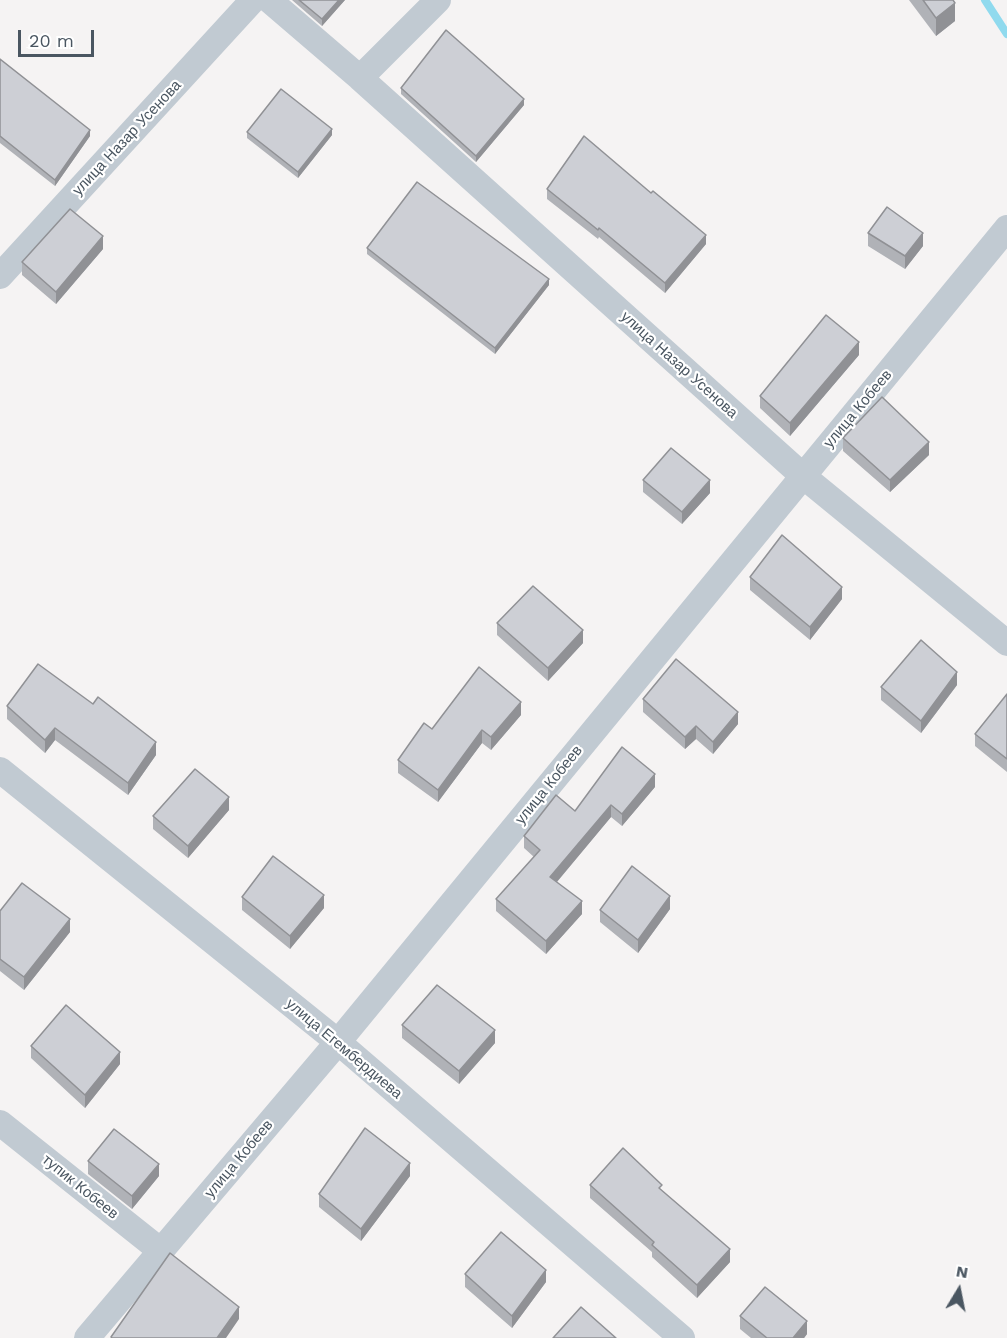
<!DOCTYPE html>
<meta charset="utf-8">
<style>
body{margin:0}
#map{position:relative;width:1007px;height:1338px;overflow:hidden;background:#f5f3f3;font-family:"Work Sans",sans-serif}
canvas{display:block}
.north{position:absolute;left:929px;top:1260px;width:60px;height:60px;-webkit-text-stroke:4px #fff;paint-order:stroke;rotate:10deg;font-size:16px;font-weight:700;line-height:24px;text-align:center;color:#4a5661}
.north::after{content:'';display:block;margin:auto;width:21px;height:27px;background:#4a5661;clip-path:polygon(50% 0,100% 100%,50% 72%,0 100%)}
.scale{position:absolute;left:18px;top:30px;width:76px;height:27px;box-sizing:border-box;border:3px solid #4a5661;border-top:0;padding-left:8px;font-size:18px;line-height:21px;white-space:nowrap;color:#4a5661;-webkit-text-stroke:4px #fff;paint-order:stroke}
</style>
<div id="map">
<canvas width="1007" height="1338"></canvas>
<div class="north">N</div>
<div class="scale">20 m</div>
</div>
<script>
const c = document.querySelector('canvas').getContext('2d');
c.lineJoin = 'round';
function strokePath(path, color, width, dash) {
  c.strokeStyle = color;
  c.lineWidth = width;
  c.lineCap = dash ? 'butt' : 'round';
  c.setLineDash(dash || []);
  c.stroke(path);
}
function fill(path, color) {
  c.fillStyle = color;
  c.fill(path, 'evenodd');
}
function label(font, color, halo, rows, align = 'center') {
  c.font = font + ' "Work Sans",sans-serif';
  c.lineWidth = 4.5;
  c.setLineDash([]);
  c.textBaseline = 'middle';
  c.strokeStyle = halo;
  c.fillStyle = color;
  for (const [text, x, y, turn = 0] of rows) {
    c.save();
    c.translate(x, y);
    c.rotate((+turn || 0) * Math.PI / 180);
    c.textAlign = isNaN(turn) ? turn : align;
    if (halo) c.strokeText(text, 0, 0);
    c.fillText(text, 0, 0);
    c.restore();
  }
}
strokePath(new Path2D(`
 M985,0L1007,34`), '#90daee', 8);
strokePath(new Path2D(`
 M269,0L360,78L803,476L1007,643
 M360,78L438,0
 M0,276L253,0
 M0,770L338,1042L682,1338
 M0,1123L161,1251
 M87,1338L338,1042L1007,228`), '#c1cad2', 26);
fill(new Path2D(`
 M292,0H345L322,26Z
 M909,0H953L955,21L936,36Z
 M0,59L90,136L55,186L0,143Z
 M401,88L524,105L476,162L401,94Z
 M247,132L332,135L298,178L247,138Z
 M547,189L706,244L665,293L599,237L598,239L547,199Z
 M868,233L923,246L905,269L868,246Z
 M367,248L549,285L495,354L367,254Z
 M103,249L56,304L22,275V262Z
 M859,355L790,436L760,408V396Z
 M843,438L929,455L890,492L843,451Z
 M643,480L710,493L682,524L643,492Z
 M750,577L842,599L810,640L750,590Z
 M497,623L583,643L548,681L497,635Z
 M957,685L921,733L881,700V687Z
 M1007,694V772L975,746V734Z
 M643,699L738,724L713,754L696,739L685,749L643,712Z
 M7,706L156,755L128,795L55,740L45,753L7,719Z
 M521,715L491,750L482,743L438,802L398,773V760L432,729Z
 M655,787L622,826L611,817L557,882L582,914L546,954L496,911V899L534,857L524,848V836L575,811Z
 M229,810L188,858L153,829V816Z
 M242,897L324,908L290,949L242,910Z
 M670,909L638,953L600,922V910Z
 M0,911L70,932L24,990L0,971Z
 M402,1025L495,1043L459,1084L402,1038Z
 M31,1046L120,1064L85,1108L31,1058Z
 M88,1161L159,1176L132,1209L88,1174Z
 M410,1176L361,1241L319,1207V1194Z
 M590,1185L662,1191L730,1262L697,1298L652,1257V1252L590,1198Z
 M465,1274L546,1282L512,1328L465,1287Z
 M740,1316L807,1334L804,1338H751L740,1329Z`), '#b0b2b7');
fill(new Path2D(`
 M339,0H345L322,26V19Z
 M955,3V21L936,36V18Z
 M524,99V105L476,162V156Z
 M332,129V135L298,178V172Z
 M90,130V136L55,186V180Z
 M923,233V246L905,269V256Z
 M706,235V244L665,293V283Z
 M103,236V249L56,304V292Z
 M549,279V285L495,354V348Z
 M859,342V355L790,436V423Z
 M929,442V455L890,492V480Z
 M710,480V493L682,524V512Z
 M842,587V599L810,640V627Z
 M583,630V643L548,681V668Z
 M957,672V685L921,733V721Z
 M521,702V715L491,750V737Z
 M738,712V724L713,754V742Z
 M696,726V739L685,749V737Z
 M55,728V740L45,753V740Z
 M482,730V743L438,802V790Z
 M156,742V755L128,795V783Z
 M655,774V787L622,826V814Z
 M229,797V810L188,858V846Z
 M611,805V817L550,890V877Z
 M324,895V908L290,949V936Z
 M670,896V909L638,953V940Z
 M582,901V914L546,954V941Z
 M70,919V932L24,990V977Z
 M495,1030V1043L459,1084V1071Z
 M120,1052V1064L85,1108V1095Z
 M410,1163V1176L361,1241V1229Z
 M159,1164V1176L132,1209V1196Z
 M730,1249V1262L697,1298V1285Z
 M546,1270V1282L512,1328V1316Z
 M239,1307V1319L226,1338H217Z
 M807,1321V1334L804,1338H793Z`), '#909195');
const building = new Path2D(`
 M299,0H339L322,19Z
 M923,0H953L955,3L936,18Z
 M446,30L524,99L476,156L401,88Z
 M0,59L90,130L55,180L0,136Z
 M281,89L332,129L298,172L247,132Z
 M584,136L651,193L653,191L706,235L665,283L599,228L598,230L547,189Z
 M417,182L549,279L495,348L367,248Z
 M887,207L923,233L905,256L868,233Z
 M70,209L103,236L56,292L22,262Z
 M826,315L859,342L790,423L760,396Z
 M882,397L929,442L890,480L843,438Z
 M671,448L710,480L682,512L643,480Z
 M782,535L842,587L810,627L750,577Z
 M533,586L583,630L548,668L497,623Z
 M921,640L957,672L921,721L881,687Z
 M676,659L738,712L713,742L696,726L685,737L643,699Z
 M38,664L93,704L98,697L156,742L128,783L55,728L45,740L7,706Z
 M479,667L521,702L491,737L482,730L438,790L398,760L424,723L432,729Z
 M1007,694V759L975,734Z
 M622,747L655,774L622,814L611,805L550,877L582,901L546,941L496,899L540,850L524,836L556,795L575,811Z
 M195,769L229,797L188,846L153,816Z
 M273,856L324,895L290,936L242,897Z
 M632,866L670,896L638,940L600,910Z
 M22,883L70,919L24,977L0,959V911Z
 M437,985L495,1030L459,1071L402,1025Z
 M66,1005L120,1052L85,1095L31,1046Z
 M365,1128L410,1163L361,1229L319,1194Z
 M114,1129L159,1164L132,1196L88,1161Z
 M623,1148L662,1185L659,1188L730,1249L697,1285L652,1245L654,1242L590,1185Z
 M501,1232L546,1270L512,1316L465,1274Z
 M170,1253L239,1307L217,1338H112L111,1337Z
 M765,1287L807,1321L793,1338H767L740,1316Z
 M581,1307L616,1338H553Z`);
fill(building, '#cdcfd5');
strokePath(building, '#909195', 1.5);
label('15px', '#4a5661', '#fff', [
 ["улица Назар Усенова",127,138,-47],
 ["улица Назар Усенова",679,365,42],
 ["улица Кобеев",858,409,-50],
 ["улица Кобеев",549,785,-51],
 ["улица Егембердиева",344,1049,40],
 ["улица Кобеев",239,1159,-50],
 ["тупик Кобеев",80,1187,39]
]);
</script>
